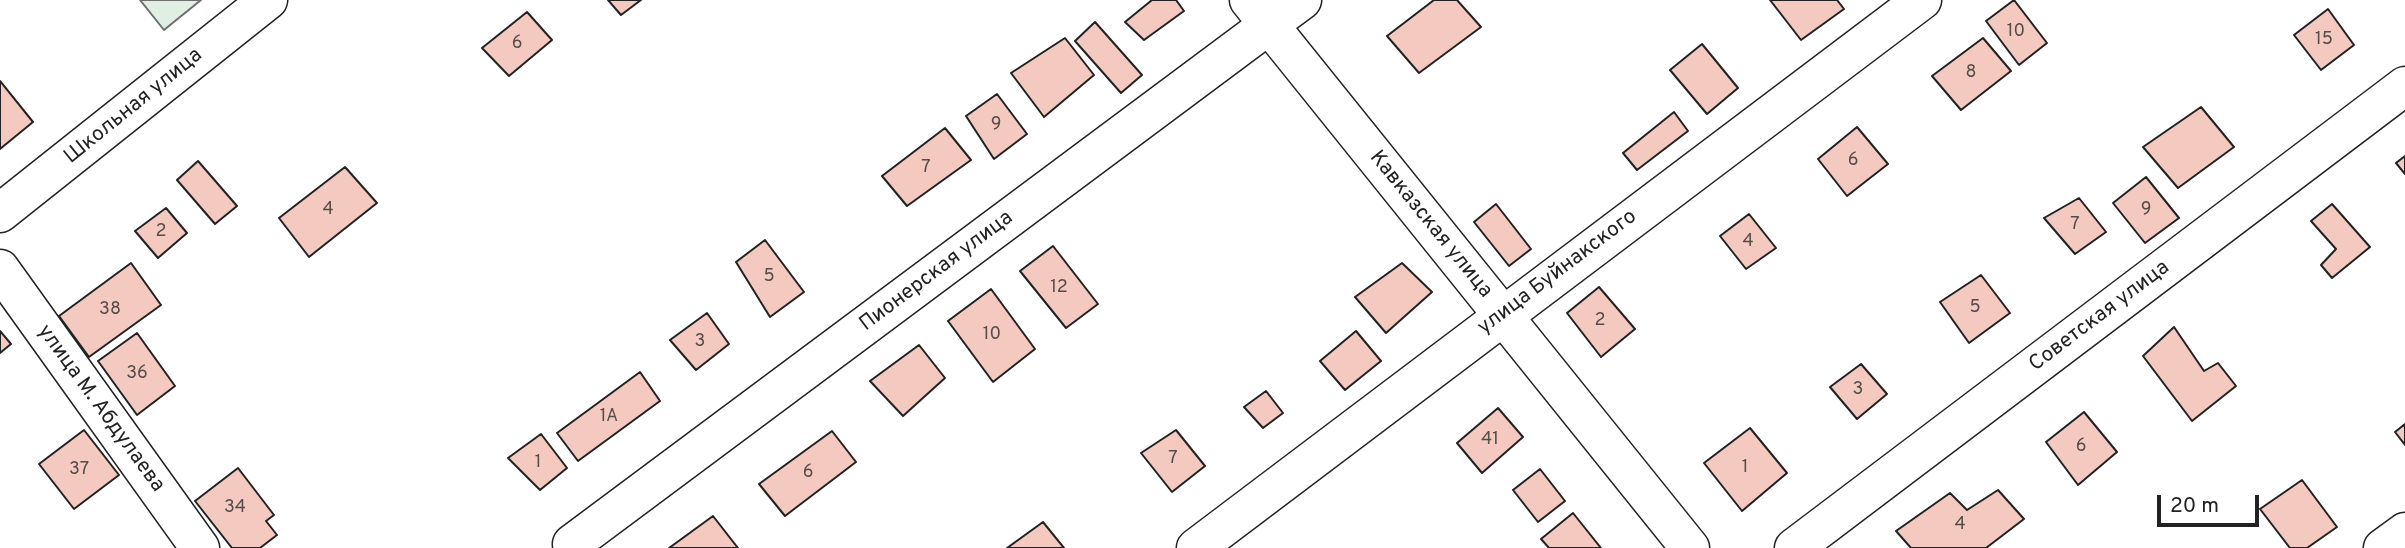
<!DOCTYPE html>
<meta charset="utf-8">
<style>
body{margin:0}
#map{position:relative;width:2405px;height:548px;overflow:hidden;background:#fff;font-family:Overpass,sans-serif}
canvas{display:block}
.scale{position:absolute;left:2157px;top:495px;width:102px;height:32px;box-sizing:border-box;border:4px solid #222;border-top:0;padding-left:9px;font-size:21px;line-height:24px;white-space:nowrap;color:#222;-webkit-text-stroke:5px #fff;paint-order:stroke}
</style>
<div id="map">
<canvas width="2405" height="548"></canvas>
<div class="scale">20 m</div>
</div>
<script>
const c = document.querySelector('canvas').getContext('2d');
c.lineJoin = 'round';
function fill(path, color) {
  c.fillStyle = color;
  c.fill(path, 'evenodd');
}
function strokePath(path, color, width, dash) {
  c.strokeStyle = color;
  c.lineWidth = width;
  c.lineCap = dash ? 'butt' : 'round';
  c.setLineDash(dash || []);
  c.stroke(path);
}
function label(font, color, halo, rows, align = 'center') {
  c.font = font + ' Overpass,sans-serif';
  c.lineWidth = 5;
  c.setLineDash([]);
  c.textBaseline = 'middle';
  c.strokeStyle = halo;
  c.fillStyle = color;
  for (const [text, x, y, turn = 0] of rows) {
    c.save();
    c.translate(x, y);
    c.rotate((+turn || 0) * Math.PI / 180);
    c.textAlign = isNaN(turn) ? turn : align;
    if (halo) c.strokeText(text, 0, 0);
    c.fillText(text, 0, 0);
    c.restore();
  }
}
const green = new Path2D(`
 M140,0H201L164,30Z`);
fill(green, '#e0efe3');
strokePath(green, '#6f6f6f', 2);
const building = new Path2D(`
 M608,0H641L621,15Z
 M1152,0H1176L1184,11L1144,40L1125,22Z
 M1434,0H1457L1481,27L1419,73L1387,36Z
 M1770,0H1837L1844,9L1801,40Z
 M2014,0L2047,43L2019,65L1986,21Z
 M2328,9L2354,45L2321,70L2294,35Z
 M527,12L552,40L509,76L482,48Z
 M1095,22L1142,75L1121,93L1075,41Z
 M1065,38L1094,75L1044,117L1011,73Z
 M1983,38L2011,71L1961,110L1932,76Z
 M1702,44L1738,88L1707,114L1670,70Z
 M0,81L33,122L0,149Z
 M997,94L1027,134L994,159L966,116Z
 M2201,107L2234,147L2178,188L2143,147Z
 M1674,112L1688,131L1637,170L1623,153Z
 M1857,127L1888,164L1847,196L1818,159Z
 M945,128L971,160L907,206L882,176Z
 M2405,156V174L2396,163Z
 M198,161L237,206L215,224L177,180Z
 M345,167L377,203L309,257L279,218Z
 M2146,177L2179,218L2145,243L2113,203Z
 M2079,198L2106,232L2075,254L2044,218Z
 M1496,204L1531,249L1509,266L1474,222Z
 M2332,204L2370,247L2332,278L2321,265L2336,249L2311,221Z
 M166,208L187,233L158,258L135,231Z
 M1749,214L1776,248L1746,269L1720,236Z
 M765,240L804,292L770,317L736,262Z
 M1053,246L1098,304L1066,328L1020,271Z
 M131,263L161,305L89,357L59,316Z
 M1402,263L1432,292L1386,333L1355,297Z
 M1981,275L2010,313L1969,343L1940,302Z
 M1599,287L1635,329L1601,357L1567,313Z
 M991,289L1035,349L993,382L948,321Z
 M707,313L729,344L696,370L670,340Z
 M2174,327L2204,371L2218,363L2236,386L2192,421L2143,356Z
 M0,331L11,344L0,353Z
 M1356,331L1381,361L1345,390L1320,361Z
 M137,333L175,386L137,415L98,361Z
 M919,345L945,378L903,416L870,381Z
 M1861,364L1887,394L1857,419L1830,387Z
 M640,372L660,401L578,461L557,433Z
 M1266,391L1283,413L1263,428L1244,407Z
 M1498,408L1523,437L1482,473L1457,443Z
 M2084,412L2117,452L2078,485L2046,442Z
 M2405,424V445L2395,432Z
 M1750,428L1787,473L1742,511L1704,463Z
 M84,430L119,475L74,509L39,464Z
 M1176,430L1205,466L1172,492L1141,453Z
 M832,431L856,462L785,516L759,484Z
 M541,434L567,468L540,490L508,458Z
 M238,468L274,515L266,521L277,535L260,548H232L195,501Z
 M1540,469L1565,501L1538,522L1513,490Z
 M2302,480L2337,527L2307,548H2290L2260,509Z
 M1998,490L2024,519L1986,548H1911L1896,531L1950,493L1967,510Z
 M1573,513L1601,548H1549L1541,539Z
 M713,516L738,548H669Z
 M1043,522L1064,548H1007Z`);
fill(building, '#f3c9c0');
strokePath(building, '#222', 2);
const minor = new Path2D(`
 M1249,0L1690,548
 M0,213L268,0
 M0,269L200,548
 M572,544L1302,0
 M1196,548L1922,0
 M1794,548L2405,86
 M2383,548L2405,532`);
strokePath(minor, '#222', 41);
strokePath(minor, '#fff', 38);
label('18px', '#564c4a', null, [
 ["10",2016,32],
 ["15",2324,40],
 ["6",517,44],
 ["8",1971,73],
 ["9",996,125],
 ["6",1853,161],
 ["7",926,168],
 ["4",328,210],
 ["9",2146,210],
 ["7",2075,225],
 ["2",161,232],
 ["4",1748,242],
 ["5",769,277],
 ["12",1059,288],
 ["5",1975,308],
 ["38",110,310],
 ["2",1600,321],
 ["10",992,335],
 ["3",700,342],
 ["36",137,374],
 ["3",1858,390],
 ["1А",609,417],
 ["41",1490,440],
 ["6",2081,447],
 ["7",1173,459],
 ["1",538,463],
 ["1",1745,468],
 ["37",79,470],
 ["6",808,473],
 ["34",235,508],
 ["4",1960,525]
]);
label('21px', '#222', '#fff', [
 ["Школьная улица",134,107,-39],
 ["Кавказская улица",1430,225,51],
 ["Пионерская улица",937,272,-37],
 ["улица Буйнакского",1558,273,-37],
 ["Советская улица",2100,317,-37],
 ["улица М. Абдулаева",100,409,54]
]);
</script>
